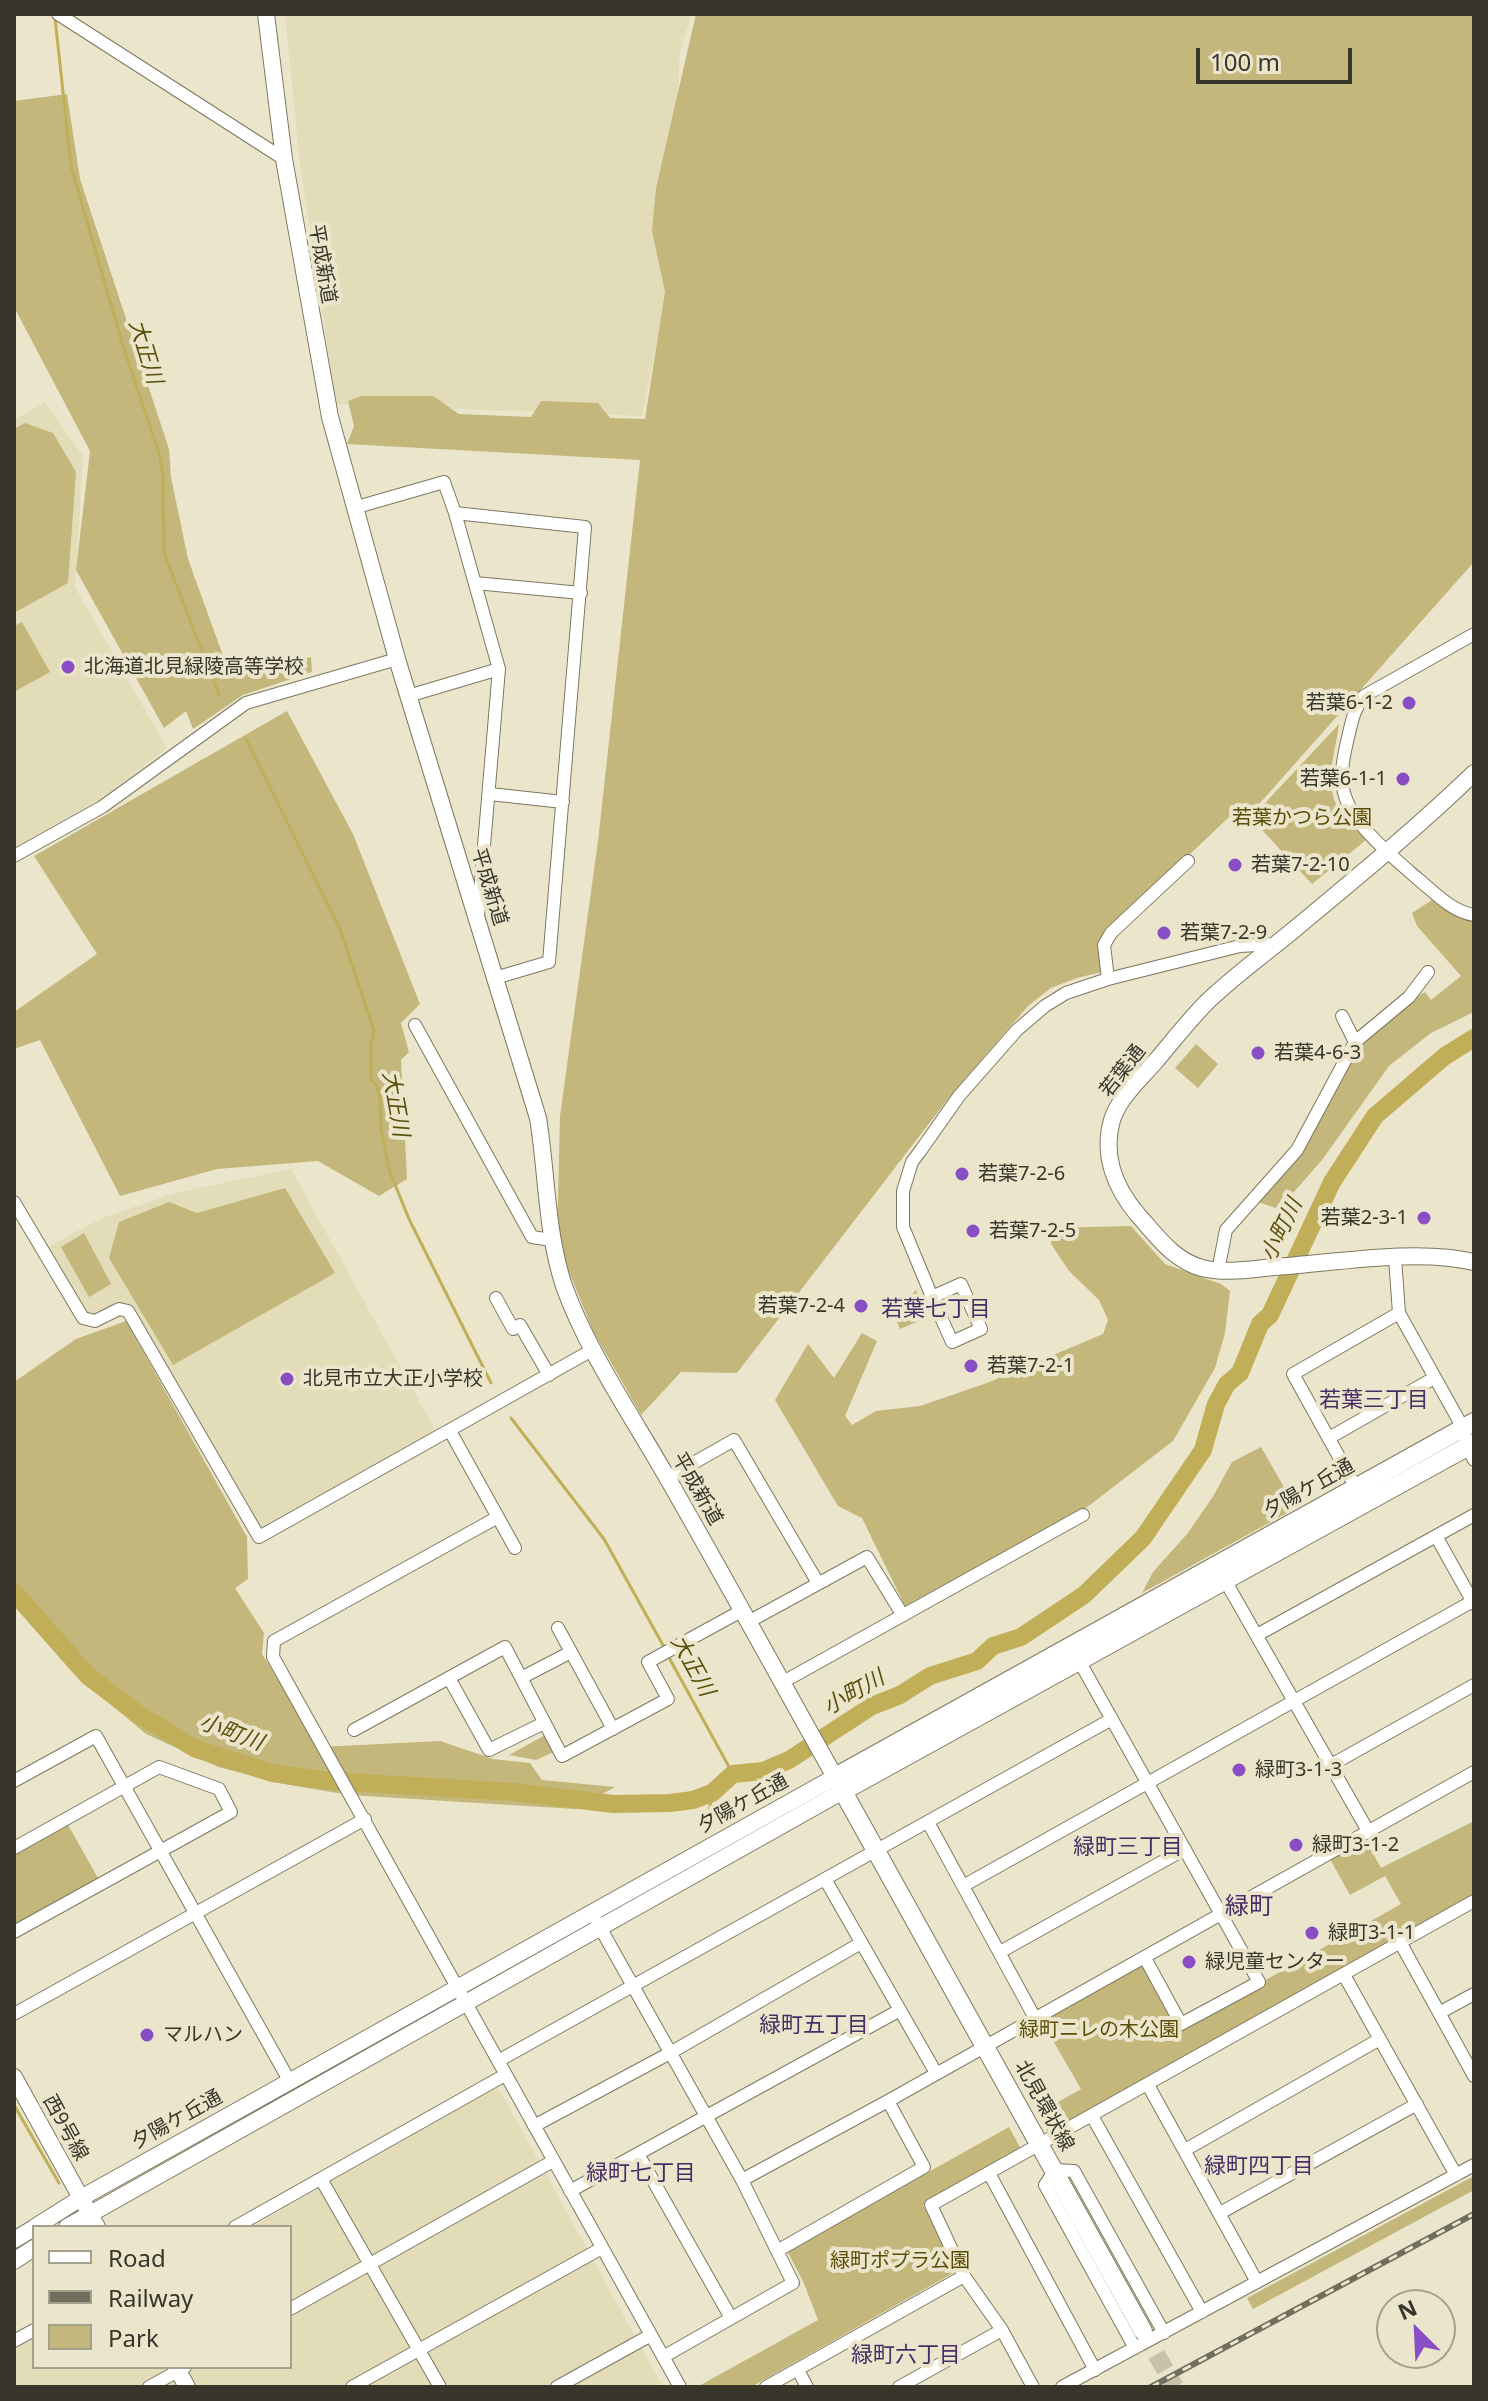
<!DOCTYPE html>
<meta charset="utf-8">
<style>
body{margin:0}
#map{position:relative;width:1488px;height:2401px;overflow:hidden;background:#ebe6cb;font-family:"Noto Sans",sans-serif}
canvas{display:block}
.frame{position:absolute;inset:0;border:16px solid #38362b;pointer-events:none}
.legend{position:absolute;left:32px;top:2225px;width:260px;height:144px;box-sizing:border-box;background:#ebe6cb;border:2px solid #a3a08b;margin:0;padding:10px 14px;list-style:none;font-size:24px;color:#38362b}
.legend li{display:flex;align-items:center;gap:16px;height:40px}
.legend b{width:40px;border:2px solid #a3a08b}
.north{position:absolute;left:1376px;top:2289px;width:80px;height:80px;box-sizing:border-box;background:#ebe6cb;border:2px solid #a3a08b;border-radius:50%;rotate:336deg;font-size:22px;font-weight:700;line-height:32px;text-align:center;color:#38362b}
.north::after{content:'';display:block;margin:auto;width:28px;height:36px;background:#8a4ec4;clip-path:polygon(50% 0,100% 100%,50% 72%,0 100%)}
.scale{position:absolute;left:1196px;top:48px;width:156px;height:36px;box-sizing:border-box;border:4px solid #38362b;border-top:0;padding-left:10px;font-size:24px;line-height:28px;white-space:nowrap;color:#38362b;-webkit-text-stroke:6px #ebe6cb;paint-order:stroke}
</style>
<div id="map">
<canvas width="1488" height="2401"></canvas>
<div class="frame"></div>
<ul class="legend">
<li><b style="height:10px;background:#fff"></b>Road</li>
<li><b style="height:10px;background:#716e5e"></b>Railway</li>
<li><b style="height:22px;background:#c4b77c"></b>Park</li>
</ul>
<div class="north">N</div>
<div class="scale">100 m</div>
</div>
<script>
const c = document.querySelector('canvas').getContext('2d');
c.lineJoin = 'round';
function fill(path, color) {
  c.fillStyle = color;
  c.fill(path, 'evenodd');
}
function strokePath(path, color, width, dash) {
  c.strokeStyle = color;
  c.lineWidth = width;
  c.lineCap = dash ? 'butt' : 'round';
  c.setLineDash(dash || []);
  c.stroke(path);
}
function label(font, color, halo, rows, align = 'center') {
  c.font = font + ' "Noto Sans","Noto Sans JP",sans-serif';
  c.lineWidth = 8;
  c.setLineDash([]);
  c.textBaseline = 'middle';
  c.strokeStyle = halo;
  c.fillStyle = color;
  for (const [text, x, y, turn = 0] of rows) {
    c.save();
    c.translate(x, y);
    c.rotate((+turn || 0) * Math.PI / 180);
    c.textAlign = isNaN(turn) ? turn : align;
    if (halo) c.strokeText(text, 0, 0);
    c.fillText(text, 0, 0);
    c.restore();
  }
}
fill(new Path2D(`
 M285,14H692L680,51L667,290L642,416L336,404L299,156Z
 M45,402L83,456L75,587L167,748L99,800L14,847V420Z
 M291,1169L439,1437L259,1537L128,1311L83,1318L42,1250L104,1217L175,1193Z
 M498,2087L663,2387H14V2350L34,2339V2367H290V2227H251Z`), '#e3dcb9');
fill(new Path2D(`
 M696,14H1474V562L1244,821L1229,817L1100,940L1102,972L1077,978L1051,988L1028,1006L951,1095L737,1373L681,1372L641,1415L593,1331L557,1242L560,1116L598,841L640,460L347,444L354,426L348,401L362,396H433L459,414L531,417L541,401L598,403L610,418L645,419L665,292L652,231L656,188Z
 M67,94L80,179L169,449L171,477L188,559L230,675L311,657L312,672L243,695L193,729L186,711L164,728L76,570L90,451L14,307V101Z
 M25,423L53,433L76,472L68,583L14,613V429Z
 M22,622L50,672L14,692V626Z
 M287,711L353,834L420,1004L401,1023L409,1052L401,1060L407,1179L379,1196L318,1161L217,1169L120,1196L40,1040L14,1049V1012L97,954L34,856Z
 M1339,724C1336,751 1324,780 1337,806C1343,818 1357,830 1366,840L1312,884L1251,818Z
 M1438,896C1448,907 1459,919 1474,920V1012L1431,1033L1389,1066L1322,1160L1279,1209L1258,1202L1359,1042L1394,1012L1425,992L1431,1000L1461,976L1417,926L1412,913Z
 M1196,1044L1218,1064L1198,1088L1175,1068Z
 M285,1188L335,1273L173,1365L109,1258L119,1222L169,1202L197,1213Z
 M1131,1226L1165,1264L1221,1284L1230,1291L1225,1333L1215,1368L1173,1441L1086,1508L905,1606L862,1518L838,1506L775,1400L808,1344L834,1378L862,1333L877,1341L845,1416L852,1425L876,1411L920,1406L987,1383L1103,1334L1108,1320L1099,1300L1069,1271L1051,1244L1049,1228Z
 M84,1233L111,1284L89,1297L61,1247Z
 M916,1290L928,1317L900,1329L895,1317Z
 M126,1321L247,1537L248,1579L235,1588L264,1633L262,1654L320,1747L440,1741L493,1759L530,1763L542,1780L615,1787L575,1809L349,1795L284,1784L218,1767L146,1734L73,1673L14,1606V1382L76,1339Z
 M1261,1447L1296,1508L1142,1593L1153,1572L1187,1534L1212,1498L1232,1462Z
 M547,1734L556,1751L536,1760L509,1755Z
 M1474,1821V1896L1048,2132L1037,2114L1081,2089L1041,2020L1142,1964L1178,2029L1401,1904L1385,1876L1350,1895L1330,1859L1366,1840L1381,1868Z
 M67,1823L99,1880L14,1927V1853Z
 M1009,2127L1021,2149L923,2205L957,2265L953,2273L751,2387H697L818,2320L803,2281L787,2251Z
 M1474,2176V2190L1253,2309L1247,2298Z`), '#c4b77c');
strokePath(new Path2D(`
 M55,18L71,166L123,346L160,456L163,477L164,553L219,695
 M246,739L340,929L374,1031L371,1046V1080L377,1086L380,1097L381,1129L390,1172L409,1219L491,1383
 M511,1418L604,1539L664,1647
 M667,1654L733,1774
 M711,1830L708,1820L712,1793
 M14,2105L59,2183`), '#c1ae59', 3);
strokePath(new Path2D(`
 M14,1592L88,1676L138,1714L196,1749L272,1773L331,1781L514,1792L613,1804L670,1803L693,1800L712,1793L733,1774L763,1771L789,1760L872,1706L900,1695L930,1676L977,1661L993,1646L1021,1637L1084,1595L1143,1538L1203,1450L1216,1404L1227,1384L1240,1373L1260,1324L1270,1315L1332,1182L1375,1116L1445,1056L1474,1038`), '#c1ae59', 18);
strokePath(new Path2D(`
 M1143,2331L1175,2387`), '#c7c3ab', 18, [18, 9]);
const minor = new Path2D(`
 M58,14L284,159
 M357,507L444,482L455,513L499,669L478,916
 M455,513L585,527L549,962L495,978
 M475,583L581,593
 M1474,634L1364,696C1353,710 1351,725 1347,742C1343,759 1339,779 1345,796C1354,826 1395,859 1418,879C1434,892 1452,912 1474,915
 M408,696L499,669
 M490,794L563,802
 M14,856L102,807L246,703L397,659
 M1108,979L1104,945L1111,933L1188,861
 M1342,1016L1355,1042
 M415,1025L532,1237L552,1240
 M14,1202L83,1318L95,1321L119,1309L128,1311L259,1537L594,1349
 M1395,1258L1399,1313L1463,1428L1467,1447L1474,1460
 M1218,1271L1226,1230L1297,1150L1355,1042L1409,997L1428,972
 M961,1284L981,1329L952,1342L932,1297Z
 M932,1297L903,1227V1191L912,1162L921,1150L959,1096L1017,1030L1045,1006L1066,993L1108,979L1240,946L1276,944
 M496,1298L513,1329L520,1325L549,1375
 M450,1431L515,1548
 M1329,1438L1434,1378
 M667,1478L734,1440L818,1583
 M1359,1493L1293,1374L1399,1313
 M498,1517L274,1641L273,1657L680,2387
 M1436,1536L1474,1604
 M1222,1575L1368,1831
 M750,1621L867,1557L902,1614
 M558,1628L613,1729
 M1257,1635L1474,1515
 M1077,1657L1259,1982L1181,2024L1145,1958
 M449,1678L489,1750L544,1723
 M521,1678L571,1652
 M783,1682L1083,1515
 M354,1730L505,1647L562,1756L668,1699L648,1662L743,1610
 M1331,1765L1474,1685
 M14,1781L96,1736L290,2082
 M928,1822L1035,2018
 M14,1848L159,1767L219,1789L231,1812L14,1932
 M825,1879L936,2073
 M963,1886L1473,1601
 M597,1922L742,2180L793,2283L663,2357
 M1400,1942L1474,2076
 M1000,1952L1185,1849
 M1344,1975L1456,2175
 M1439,2013L1474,1994
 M14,2014L365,1819
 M498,2061L1112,1719
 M1148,2085L1257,2282
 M1092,2116L1202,2312
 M534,2126L670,2053L861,1943
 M1185,2150L1380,2039
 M638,2154L731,2318
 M989,2173L1095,2370
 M321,2179L440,2387
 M742,2180L888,2101L1474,1772
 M570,2191L900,2010
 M1220,2213L1417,2104
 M235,2227L505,2075
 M777,2251L924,2167L888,2101
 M290,2309L553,2161
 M14,2341L34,2330
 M1135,2348L1045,2185L1055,2170L1074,2171L1164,2333
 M798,2370L807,2387
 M149,2387L185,2367
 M352,2387L602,2248
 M557,2387L651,2335
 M766,2387L964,2276
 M899,2387L1002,2330
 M1033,2387L1002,2330L964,2276L931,2205L1474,1901
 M1062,2387L1474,2165`);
const tertiary = new Path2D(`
 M1474,773C1417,828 1356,878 1296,928C1266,953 1235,975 1207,1002C1189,1020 1172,1042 1155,1062C1140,1079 1119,1098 1112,1120C1102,1155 1115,1188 1138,1215C1157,1236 1173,1260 1202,1268C1226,1274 1251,1269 1275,1267C1333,1263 1418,1248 1474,1262
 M14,2077L97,2227
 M35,2227L81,2198L835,1777C779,1678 725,1578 668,1479C634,1419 587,1351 564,1286C546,1232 547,1173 538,1118L397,659L330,417L284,159L266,14
 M67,2227L843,1791
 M14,2240L34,2228
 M14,2261L34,2248
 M176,2367L187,2387`);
const secondary = new Path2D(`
 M843,1791L1474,1443
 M1143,2331L835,1777L1474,1422`);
strokePath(minor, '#7d775f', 14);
strokePath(tertiary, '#7d775f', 18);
strokePath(secondary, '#7d775f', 20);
strokePath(minor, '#fff', 12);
strokePath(tertiary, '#fff', 16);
strokePath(secondary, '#fff', 18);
const rail = new Path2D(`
 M1151,2387L1474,2214`);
strokePath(rail, '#716e5e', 6);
strokePath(rail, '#ebe6cb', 3, [9]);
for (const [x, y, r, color] of [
 [68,667,8,"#8a4ec4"],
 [1409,703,8,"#8a4ec4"],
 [1403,779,8,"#8a4ec4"],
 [1235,865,8,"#8a4ec4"],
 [1164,933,8,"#8a4ec4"],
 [1258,1053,8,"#8a4ec4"],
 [962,1174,8,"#8a4ec4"],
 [1424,1218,8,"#8a4ec4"],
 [973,1231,8,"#8a4ec4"],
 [861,1306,8,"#8a4ec4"],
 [971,1366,8,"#8a4ec4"],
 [287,1379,8,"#8a4ec4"],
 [1239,1770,8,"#8a4ec4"],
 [1296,1845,8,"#8a4ec4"],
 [1312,1933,8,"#8a4ec4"],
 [1189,1962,8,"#8a4ec4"],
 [147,2035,8,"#8a4ec4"]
]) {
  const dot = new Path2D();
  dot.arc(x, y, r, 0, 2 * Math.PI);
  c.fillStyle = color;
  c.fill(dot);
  strokePath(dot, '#ebe6cb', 3);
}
label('20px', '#38362b', '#ebe6cb', [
 ["平成新道",322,264,80],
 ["平成新道",489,887,73],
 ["若葉通",1123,1071,-52],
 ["平成新道",697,1489,60],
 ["夕陽ケ丘通",1309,1489,-29],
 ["夕陽ケ丘通",743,1804,-29],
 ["北見環状線",1044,2106,61],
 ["夕陽ケ丘通",177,2120,-29],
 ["西9号線",65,2128,61]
]);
label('20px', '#38362b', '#ebe6cb', [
 ["北海道北見緑陵高等学校",84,667],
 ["若葉6-1-2",1393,703,"right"],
 ["若葉6-1-1",1387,779,"right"],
 ["若葉7-2-10",1251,865],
 ["若葉7-2-9",1180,933],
 ["若葉4-6-3",1274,1053],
 ["若葉7-2-6",978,1174],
 ["若葉2-3-1",1408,1218,"right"],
 ["若葉7-2-5",989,1231],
 ["若葉7-2-4",845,1306,"right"],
 ["若葉7-2-1",987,1366],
 ["北見市立大正小学校",303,1379],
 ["緑町3-1-3",1255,1770],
 ["緑町3-1-2",1312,1845],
 ["緑町3-1-1",1328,1933],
 ["緑児童センター",1205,1962],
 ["マルハン",163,2035]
], 'left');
label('20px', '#5b4d08', '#ebe6cb', [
 ["若葉かつら公園",1302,818],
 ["緑町ニレの木公園",1099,2030],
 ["緑町ポプラ公園",900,2261]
]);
label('italic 22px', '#5c4f0b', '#ebe6cb', [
 ["大正川",145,352,73],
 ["大正川",395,1104,80],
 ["小町川",1282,1230,-64],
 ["大正川",692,1666,61],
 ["小町川",854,1693,-30],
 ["小町川",231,1733,20]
]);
label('22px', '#482c66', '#ebe6cb', [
 ["若葉七丁目",936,1310],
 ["若葉三丁目",1374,1401],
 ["緑町三丁目",1128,1848],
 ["緑町五丁目",814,2026],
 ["緑町四丁目",1259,2167],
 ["緑町七丁目",641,2174],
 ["緑町六丁目",906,2356]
]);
label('24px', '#482c66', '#ebe6cb', [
 ["緑町",1249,1907]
]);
</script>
